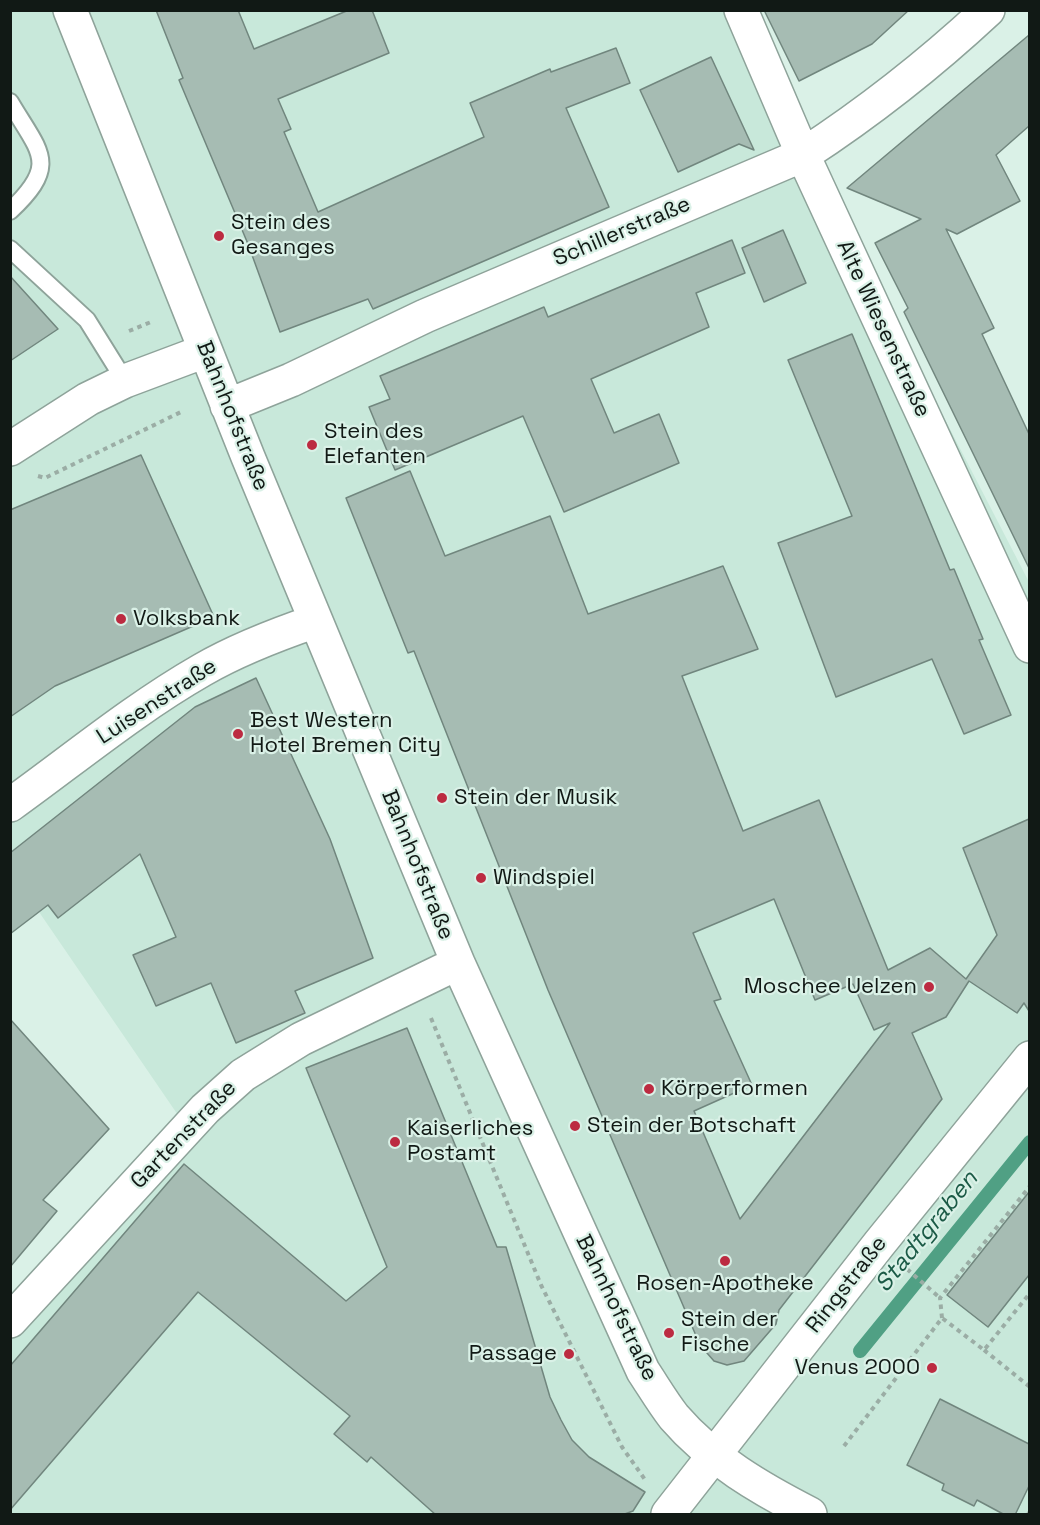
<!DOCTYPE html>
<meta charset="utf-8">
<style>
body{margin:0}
#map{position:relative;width:1040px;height:1525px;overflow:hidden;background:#daf1e7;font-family:"Space Grotesk",sans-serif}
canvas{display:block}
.frame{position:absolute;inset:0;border:12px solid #111915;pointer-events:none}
</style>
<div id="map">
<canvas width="1040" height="1525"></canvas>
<div class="frame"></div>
</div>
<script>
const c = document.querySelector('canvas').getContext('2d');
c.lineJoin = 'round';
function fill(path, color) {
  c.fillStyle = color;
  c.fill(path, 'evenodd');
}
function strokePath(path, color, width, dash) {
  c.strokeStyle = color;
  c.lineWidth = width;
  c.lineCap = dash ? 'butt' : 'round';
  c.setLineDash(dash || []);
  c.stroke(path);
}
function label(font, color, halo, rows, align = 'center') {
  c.font = font + ' "Space Grotesk",sans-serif';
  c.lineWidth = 4.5;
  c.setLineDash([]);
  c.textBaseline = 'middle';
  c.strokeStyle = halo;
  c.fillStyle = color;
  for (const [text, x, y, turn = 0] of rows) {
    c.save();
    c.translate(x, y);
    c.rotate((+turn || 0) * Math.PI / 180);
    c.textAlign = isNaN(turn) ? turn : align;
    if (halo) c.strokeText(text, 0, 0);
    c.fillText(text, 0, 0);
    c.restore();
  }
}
fill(new Path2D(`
 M11,11H734L1029,582V1514H11L10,1299L180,1118L11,871Z`), '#c8e8da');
strokePath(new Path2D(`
 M860,1351L1030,1142`), '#50a084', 14);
const building = new Path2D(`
 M156,10H238L254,49L349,10H372L389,53L278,99L291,129L284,132L318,212L484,137L470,103L550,69L551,72L616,48L630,83L566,108L609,207L373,309L368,299L280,332L248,244L179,80L183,78Z
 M764,10H909L872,44L799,81Z
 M1029,35V126L996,155L1020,201L957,234L946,229L994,328L982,334L1029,434V568L904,312L908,308L875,243L921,219L847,188Z
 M711,57L754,150L739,144L678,172L640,90Z
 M783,230L806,283L764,302L742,248Z
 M732,240L745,273L696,293L709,327L591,379L614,433L659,414L679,463L564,512L523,416L395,470L369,407L390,399L380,376L544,307L548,317Z
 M10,276L58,329L10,361Z
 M852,334L950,570L954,569L983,639L979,640L1011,715L964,734L932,659L836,697L778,543L852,516L788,360Z
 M141,455L214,617L55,686L10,717V510Z
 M410,471L445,556L550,516L588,614L723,566L758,649L682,676L743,831L819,800L888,970L930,948L966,979L997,935L963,848L1029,819V1011L1024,1003L1017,1013L969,981L946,1017L912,1033L942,1099L779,1310L776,1324L744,1361L727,1365L714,1361L700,1345L548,990L414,651L408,653L346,498ZM774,899L815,1000L853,984L874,1030L890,1023L740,1219L694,1111L752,1085L714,1001L721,999L693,933Z
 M256,678L330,839L373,958L295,991L305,1013L236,1043L211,983L156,1006L133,955L176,937L140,854L58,918L48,905L10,934V853L195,707Z
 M10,1019L109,1129L43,1200L57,1211L10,1267Z
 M407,1028L497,1247H506L550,1397L561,1420L572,1440L589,1457L645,1492L633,1511L622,1515H436L371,1457L367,1462L334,1434L350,1416L198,1292L10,1510V1366L184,1164L346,1301L387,1267L306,1068Z
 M1029,1192V1275L988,1327L947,1295Z
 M940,1399L1029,1444V1486L1015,1515H1005L977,1500L974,1506L942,1490L944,1484L907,1465Z`);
fill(building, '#a6bcb3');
strokePath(building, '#71867e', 1.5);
const lane = new Path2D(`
 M10,102C40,153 60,164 10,211
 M10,249L87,320L125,381`);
const street = new Path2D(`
 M70,10L248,457L458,963L643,1371C653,1386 663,1403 674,1417C711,1460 761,1489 810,1514
 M741,10L803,155L1030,646
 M227,406L291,380L425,316L803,155C869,112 930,64 988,10
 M10,449L88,399L125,381L205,351
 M10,805C74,759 134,709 202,670C238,649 278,634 316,621
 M10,1321L205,1109L243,1075L301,1039L458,963
 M668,1514L879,1244L1030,1058`);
strokePath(lane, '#8ea39a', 20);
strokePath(street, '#8ea39a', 36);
strokePath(new Path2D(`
 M129,331L151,322
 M38,476L45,478L183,411
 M431,1018L541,1285L622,1447L646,1481
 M907,1269L940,1298
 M942,1318L940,1298L1030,1186
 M984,1350L1030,1387
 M844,1446L942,1318L984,1350L1030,1293
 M1028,1514L1030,1512`), '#9bada5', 4, [4.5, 4.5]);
strokePath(lane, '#fff', 16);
strokePath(street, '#fff', 33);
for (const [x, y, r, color] of [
 [219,236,6,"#bc2b41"],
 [312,445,6,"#bc2b41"],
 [121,619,6,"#bc2b41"],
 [238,734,6,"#bc2b41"],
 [442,798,6,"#bc2b41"],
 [481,878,6,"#bc2b41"],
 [929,987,6,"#bc2b41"],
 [649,1089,6,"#bc2b41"],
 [575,1126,6,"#bc2b41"],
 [395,1142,6,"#bc2b41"],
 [725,1261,6,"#bc2b41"],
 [669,1333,6,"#bc2b41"],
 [569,1354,6,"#bc2b41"],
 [932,1368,6,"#bc2b41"]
]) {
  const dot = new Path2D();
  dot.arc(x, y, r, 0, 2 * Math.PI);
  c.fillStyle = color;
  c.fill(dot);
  strokePath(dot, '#daf1e7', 2);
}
label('22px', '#111915', '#daf1e7', [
 ["Stein des",231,223],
 ["Gesanges",231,248],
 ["Stein des",324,432],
 ["Elefanten",324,457],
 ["Volksbank",133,619],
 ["Best Western",250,721],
 ["Hotel Bremen City",250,746],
 ["Stein der Musik",454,798],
 ["Windspiel",493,878],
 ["Moschee Uelzen",917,987,"right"],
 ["Körperformen",661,1089],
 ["Stein der Botschaft",587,1126],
 ["Kaiserliches",407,1129],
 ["Postamt",407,1154],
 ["Rosen-Apotheke",725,1284,"center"],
 ["Stein der",681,1320],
 ["Fische",681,1345],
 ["Passage",557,1354,"right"],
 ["Venus 2000",920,1368,"right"]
], 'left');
label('22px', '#111915', '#daf1e7', [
 ["Schillerstraße",622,232,-23],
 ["Alte Wiesenstraße",883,329,65],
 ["Bahnhofstraße",232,416,68],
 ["Luisenstraße",157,702,-33],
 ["Bahnhofstraße",417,865,68],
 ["Gartenstraße",184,1135,-46],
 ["Ringstraße",847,1285,-52],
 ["Bahnhofstraße",616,1308,64]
]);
label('italic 24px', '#1b5a46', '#daf1e7', [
 ["Stadtgraben",927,1232,-51]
]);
</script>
